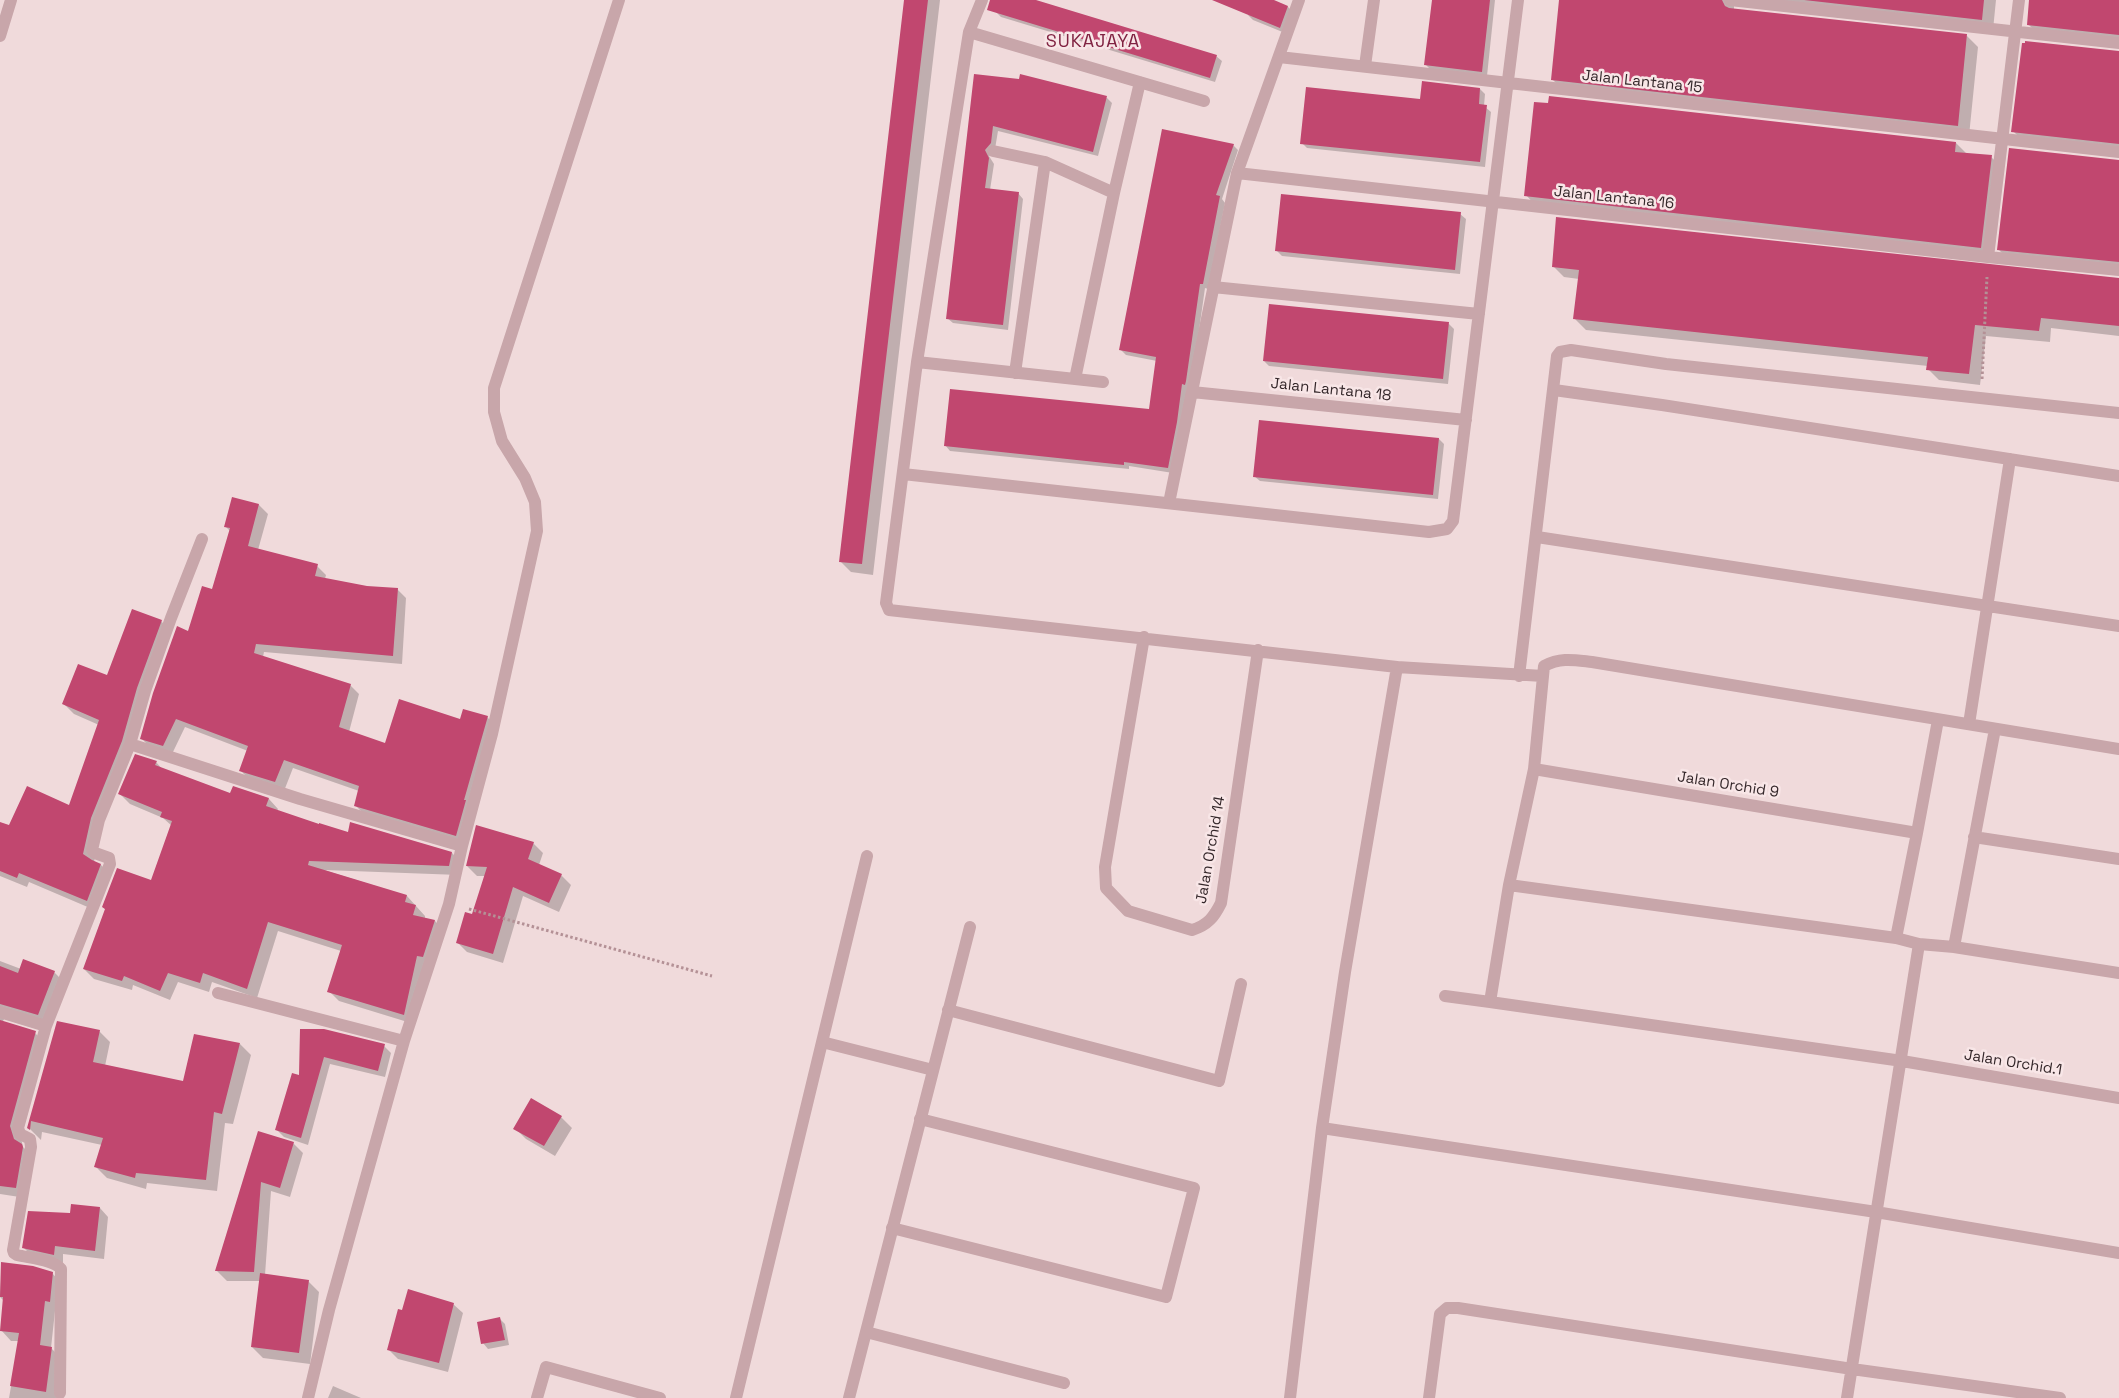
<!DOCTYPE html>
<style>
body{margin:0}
canvas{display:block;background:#f0dadb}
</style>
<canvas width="2119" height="1398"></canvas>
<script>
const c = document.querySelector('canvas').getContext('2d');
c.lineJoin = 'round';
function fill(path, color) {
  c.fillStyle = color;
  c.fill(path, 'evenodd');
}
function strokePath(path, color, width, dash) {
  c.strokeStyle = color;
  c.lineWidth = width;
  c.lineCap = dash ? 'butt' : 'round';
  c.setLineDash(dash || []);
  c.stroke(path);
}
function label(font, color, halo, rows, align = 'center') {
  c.font = font + ' "Space Grotesk",sans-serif';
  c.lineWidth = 5;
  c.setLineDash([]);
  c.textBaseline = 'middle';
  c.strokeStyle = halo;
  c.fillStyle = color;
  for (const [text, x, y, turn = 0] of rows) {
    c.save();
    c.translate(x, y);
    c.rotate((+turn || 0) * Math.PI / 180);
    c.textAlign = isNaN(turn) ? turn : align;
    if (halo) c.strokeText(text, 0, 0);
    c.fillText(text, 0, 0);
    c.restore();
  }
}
fill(new Path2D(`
 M905,0H940L873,575L851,572L840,561Z
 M999,0H1031L1216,56L1222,61L1215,82L1001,17L996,12Z
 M1254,0H1271L1288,7L1293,12L1285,33L1253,20L1248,15Z
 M1433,0H1495L1487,76L1431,70L1426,65Z
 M1561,0H1996L1993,30L1734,6V10L1967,36L1978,47L1969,136L1563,90L1552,79Z
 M2031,0H2119V44L2039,35L2028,24Z
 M2119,52V153L2024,142L2013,131Z
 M975,75L1020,80L1021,76L1107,98L1112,103L1098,156L998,131L995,149L989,156L994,164L990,190L1018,193L1023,199L1008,330L953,323L947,318Z
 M1480,89L1485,94L1484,106L1491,112L1485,167L1307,148L1302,143L1421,100Z
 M1956,143L1967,154L1991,157L2003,168L1992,258L1537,207L1526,195Z
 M1233,145L1238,150L1222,199L1225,203L1208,289L1205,288L1191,387L1173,473L1129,466V469L950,451L945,445L1150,411L1157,361L1126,355L1120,349Z
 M2119,161V271L2009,260L1998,249Z
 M1460,214L1466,219L1460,274L1282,256L1276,250Z
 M1553,266L2119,278V336L2051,328L2050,342L1986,336L1980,385L1939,380L1928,369V366L1586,330L1575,319L1579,279L1564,277Z
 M1449,324L1454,329L1448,384L1269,366L1264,361Z
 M1439,439L1444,444L1438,499L1260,481L1254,476Z
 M233,498L259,505L268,514L258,550L317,566L326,575L325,579L367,587L397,589L406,598L402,664L264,652L263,657L350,685L359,694L349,732L386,744L461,721L487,717L496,726L465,844L365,815L356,806L359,791L293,768L284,791L249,779L240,770L248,751L185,727L172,754L150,747L141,738L188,632L212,591L230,531L225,526Z
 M161,621L171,632L101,829L94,862L101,865L111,875L97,911L29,882L27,887L0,876V834L10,827L70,807L99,725L74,714L64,704L107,676Z
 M156,762L163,770L231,795L269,799L278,809L277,811L348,834L452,853L462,863L459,875L324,870L407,896L425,916V919L435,921L444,931L414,1024L339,1001L329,991L341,951L278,931L257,998L212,982L209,992L178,982L170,1000L133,985L132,990L94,979L84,969L106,910L103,907L152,882L172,826L163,818L130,804L120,794Z
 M533,843L543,853L539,865L561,875L571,885L559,912L523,896L503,963L467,952L457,942L473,916L485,876H477L467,866Z
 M0,961L21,969L54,972L65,983L49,1025L6,1016L3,1021V1023L35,1033L46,1044L21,1138L23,1147L33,1157L26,1198L0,1194Z
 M58,1022L99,1031L110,1042L105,1066L184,1083L240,1044L251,1055L233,1124L225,1123L217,1191L147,1183L146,1189L107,1178L96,1167L102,1145L42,1132L41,1140L28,1127Z
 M301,1030L384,1046L391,1053L385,1077L330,1064L308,1145L284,1137L277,1130L301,1077Z
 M561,1117L572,1128L555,1156L526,1139L515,1128Z
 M259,1133L293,1143L303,1153L290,1197L271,1191L265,1275L308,1281L319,1292L310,1364L263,1358L252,1347L260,1281H227L217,1271Z
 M100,1208L108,1217L104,1259L63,1254V1263L32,1256L23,1247L71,1214Z
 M2,1264L52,1273L62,1284L55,1311L51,1348L62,1359L57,1398H9L19,1341H11L1,1330L4,1301L0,1297Z
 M453,1304L463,1313L448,1372L398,1359L389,1350L403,1311Z
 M500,1319L505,1324L509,1345L488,1349L483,1343Z
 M333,1386L361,1398H328Z`), '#0003');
fill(new Path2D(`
 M904,0H928L862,564L839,562Z
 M990,0H1036L1217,55L1210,78L987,10Z
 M1212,0H1274L1288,6L1280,28Z
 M1432,0H1490L1482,72L1424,65Z
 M1559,0H1722L1725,6L1729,8L1967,34L1958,126L1551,80Z
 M1804,0H1984L1982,20Z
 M2029,0H2119V35L2027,25Z
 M2025,41L2119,51V144L2011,132L2022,43H2025Z
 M974,74L1019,79L1020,74L1107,96L1093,152L993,126L991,143L985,150L989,158L985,188L1019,192L1003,325L946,319Z
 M1422,81L1480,88L1479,104L1487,105L1480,162L1300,144L1306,87L1420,99Z
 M1549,96L1956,142L1955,152L1992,155L1981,248L1524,196L1534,102L1548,103Z
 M1162,129L1234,144L1216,195L1220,196L1203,284H1200L1186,381L1185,385L1182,384L1177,422L1168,468L1124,462V465L944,446L950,389L1149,409L1156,357L1119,350Z
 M2009,148L2119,160V262L1997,250Z
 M1281,194L1461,212L1455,270L1275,251Z
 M1556,217L2119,278V326L2041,318L2039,331L1975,325L1969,374L1926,370L1928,357L1573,319L1579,270L1552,267Z
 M1269,304L1449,322L1443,379L1263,361Z
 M1259,420L1439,438L1433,495L1253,477Z
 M232,497L259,504L248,546L318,564L315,576L367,586L398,588L393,656L256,644L254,653L351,684L339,727L385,743L399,699L460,719L463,709L488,716L464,800H466L456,836L354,806L359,786L284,760L275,782L239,771L248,746L176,719L163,746L140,739L153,693L177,626L188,631L202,586L212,589L230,528L224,527Z
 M132,609L162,620L137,688L122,741L91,818L83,854L92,860L101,864L87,901L19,873L17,878L0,871V822L9,825L27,786L69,805L99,720L62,704L78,664L107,675Z
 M135,754L157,761L155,765L230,793L233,786L269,798L266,806L319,824V823L348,832L350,822L452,852L449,866L309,861L308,865L407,895L405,902L416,905L413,915L435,920L423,957L417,956L404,1015L327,992L342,945L268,922L247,989L203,973L200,983L168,973L160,991L124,976L122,981L83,969L105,909L102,907L117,868L151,880L172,821L160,817L162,812L118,794Z
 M476,825L534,842L528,859L562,874L549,903L513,887L493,954L456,943L465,912L472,914L487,867L466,866Z
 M23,959L55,971L38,1015L0,1004V966L18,973Z
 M0,1020L36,1031L10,1126L14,1139L22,1144L23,1147L16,1188L0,1186Z
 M57,1021L100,1030L93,1062L183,1081L194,1034L240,1043L222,1114L214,1112L206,1180L136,1173L135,1178L94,1167L103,1138L31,1121L30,1130L27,1128Z
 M300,1029H324L385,1044L378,1071L324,1057L301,1138L275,1130L292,1073L299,1075Z
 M531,1098L562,1116L544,1146L513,1129Z
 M258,1131L294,1142L280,1188L261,1182L254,1272L215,1271Z
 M71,1204L100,1207L95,1251L55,1246L54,1255L22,1248L28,1211L70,1213Z
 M1,1262L33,1266L53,1272L50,1302L45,1301L40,1345L52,1347L46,1392L10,1386L19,1333L0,1331L3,1297H0Z
 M260,1273L309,1280L299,1353L251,1347Z
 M408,1289L454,1303L439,1363L387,1350L398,1309L402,1310Z
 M500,1317L505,1340L481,1344L477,1322Z`), '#c1476f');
strokePath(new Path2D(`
 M1982,379L1987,277
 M469,909L712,976`), '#b49196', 3, [2.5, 2.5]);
strokePath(new Path2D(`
 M982,0L969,32L917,362L886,603L889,610L1397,667L1543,676
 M1730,0L2119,43
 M969,32L1204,101
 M0,36L11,0
 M1279,57L2119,152
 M1365,66L1374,0
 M993,151L1045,162L1114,193
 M1237,173L1988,257L2119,270
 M1988,257L2019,0
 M1213,287L1479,314
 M917,362L1103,382
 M1015,373L1045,162
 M1075,379L1114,193L1140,82
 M1554,390L1662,405L2119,476
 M1192,392L1466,420
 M903,474L1429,532L1447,529L1453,521L1518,0
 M1169,503L1237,173L1299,0
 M1537,537L2119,626
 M1144,637L1105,867L1106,888L1128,911L1192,930C1208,925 1214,917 1221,903L1258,650
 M1519,676L1557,356L1560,352L1571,350L1666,364L2119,413
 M1969,724L2010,459
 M130,744L300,799L462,846
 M2119,749L1592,662C1574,660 1561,657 1544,666L1534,769L1509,885L1490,1002L1902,1061L2119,1098
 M1534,769L1917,833
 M1974,837L2119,859
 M1509,885L1896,938L1919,944L1954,947L2119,973
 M1896,938L1917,833L1938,720
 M1954,947L1995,729
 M218,993L404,1041
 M1445,996L1490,1002
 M948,1010L1219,1081L1241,984
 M0,1012L46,1026
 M822,1042L933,1070
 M1322,1128L1876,1212L2119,1253
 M892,1228L1166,1297L1194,1188L920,1119
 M866,1332L1064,1383
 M60,1393L61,1269C53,1259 29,1258 17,1255L14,1253L13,1250L31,1147L30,1139L20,1134L18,1128L46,1026L110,864L109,858L95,853L92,850L99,820L130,744L145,691L171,618L202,539
 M308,1398L329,1310L404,1041L449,904L462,846L492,734L537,531L535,502L525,478L502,441L494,412V388L619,0
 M537,1398L546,1367L660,1398
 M736,1398L867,856
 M849,1398L970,927
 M1290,1398L1322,1128L1345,972L1397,667
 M1429,1398L1440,1314L1447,1308H1458L1852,1369L2060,1398
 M1847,1398L1919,944`), '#c8a6aa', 12);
label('15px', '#34272a', '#f8e6e7', [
 ["Jalan Lantana 15",1642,82,6],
 ["Jalan Lantana 16",1614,198,6],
 ["Jalan Lantana 18",1331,390,6],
 ["Jalan Orchid 9",1728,785,9],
 ["Jalan Orchid 14",1211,850,-80],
 ["Jalan Orchid.1",2013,1063,9]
]);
c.letterSpacing = '1px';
label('18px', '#802342', '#f8e6e7', [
 ["SUKAJAYA",1093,42]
]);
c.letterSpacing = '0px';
</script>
